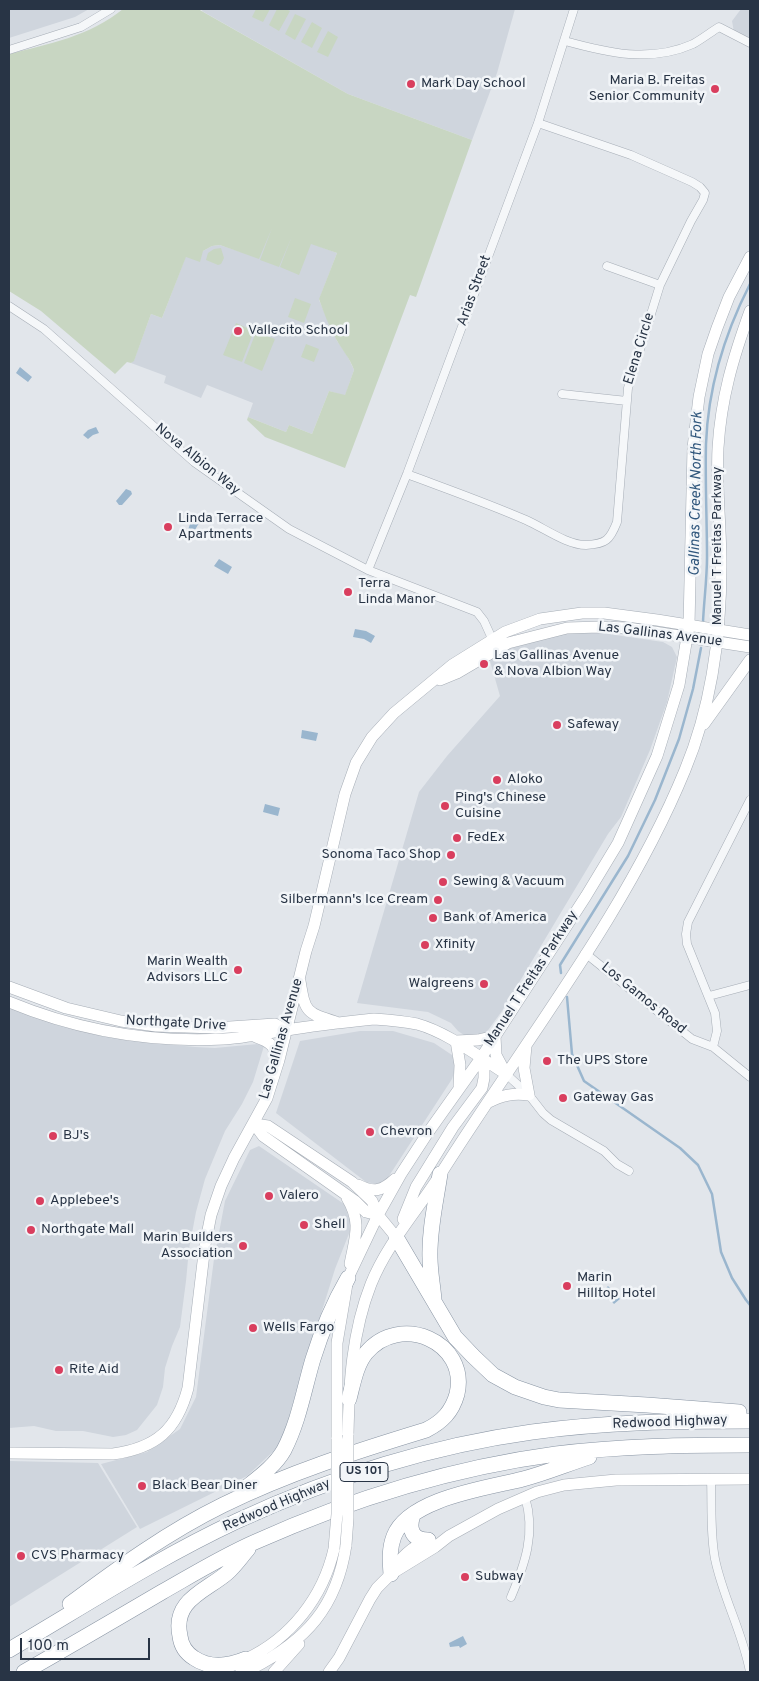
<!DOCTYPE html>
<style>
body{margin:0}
#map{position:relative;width:759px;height:1681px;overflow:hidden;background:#e2e6eb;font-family:Overpass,sans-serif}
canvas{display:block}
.frame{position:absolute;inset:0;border:10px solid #283445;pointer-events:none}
.scale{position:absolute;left:20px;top:1638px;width:130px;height:22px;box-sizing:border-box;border:2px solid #283445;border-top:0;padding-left:6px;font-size:15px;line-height:18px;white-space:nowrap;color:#283445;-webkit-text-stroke:4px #f2f5f8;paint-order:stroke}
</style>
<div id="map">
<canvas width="759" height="1681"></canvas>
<div class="frame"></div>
<div class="scale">100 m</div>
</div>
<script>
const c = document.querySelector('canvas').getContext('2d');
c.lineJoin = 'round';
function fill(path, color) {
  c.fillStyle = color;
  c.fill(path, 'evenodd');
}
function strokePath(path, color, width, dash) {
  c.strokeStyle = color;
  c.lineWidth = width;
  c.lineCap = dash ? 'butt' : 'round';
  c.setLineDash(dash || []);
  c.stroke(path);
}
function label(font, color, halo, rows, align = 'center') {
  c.font = font + ' Overpass,sans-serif';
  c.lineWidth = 5;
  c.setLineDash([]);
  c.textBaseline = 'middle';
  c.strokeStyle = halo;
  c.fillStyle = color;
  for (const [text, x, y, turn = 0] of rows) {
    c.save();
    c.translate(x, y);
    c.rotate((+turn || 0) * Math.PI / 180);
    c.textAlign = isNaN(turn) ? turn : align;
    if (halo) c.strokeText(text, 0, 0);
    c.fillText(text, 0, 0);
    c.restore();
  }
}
fill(new Path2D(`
 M9,9H89L75,17L9,38Z
 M203,9H515L497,73L472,140L348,94L202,11Z
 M741,9H750V39L734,32L732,21Z
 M253,221L337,253L319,300L337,341L347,355L354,370L345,396L329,391L312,434L289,425L286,432L248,417L253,403L207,385L201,398L164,383L166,376L131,363L134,360L151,314L162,318L186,256L203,251L212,246L220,245L241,252Z
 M568,632H595L663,642L672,647L677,657L667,702L650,750L621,817L608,834L502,1011L486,1033L467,1037L458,1031L451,1023L428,1012L357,1003L419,792L447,756L500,696L490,661L509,649L541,636Z
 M9,1008L60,1026L101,1036L132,1041L195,1047L215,1048L258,1044L264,1046L253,1082L242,1104L225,1131L205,1179L196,1212L189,1249L186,1281L180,1327L172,1346L165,1368L163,1387L157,1405L137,1430L126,1435L113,1437L83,1431H56L34,1426L9,1428Z
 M360,1031H393L434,1043L452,1055L456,1066L452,1079L387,1179L377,1184L366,1182L276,1113L300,1041Z
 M259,1146L344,1204L352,1226L335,1269L280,1445L247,1476L140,1529L101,1464L147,1452L180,1429L196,1397L214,1259L225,1201L250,1150Z
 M9,1461L98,1463L137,1527L9,1607Z`), '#cfd5dd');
fill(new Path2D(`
 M123,9H198L348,94L472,140L416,297L410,295L345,468L265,437L247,420L248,417L286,432L289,425L312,434L329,391L345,395L354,370C350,358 342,350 336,339C329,327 324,313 319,299L337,253L311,244L299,275L280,267L292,236L279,267L260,260L272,228L259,259L220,245L212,246L203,251L200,262L186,257L162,318L151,314L134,361L131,363L127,362L115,374L41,311L9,291V54C49,44 90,36 123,9Z
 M256,9H270L263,22L252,17Z
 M277,9H286L290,11L279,31L269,25Z
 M295,14L306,19L295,40L285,34Z
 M312,22L322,28L312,48L301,42Z
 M328,31L338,37L328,57L317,52Z
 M221,248L224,258L221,264L218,265L206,260L208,253L214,249Z
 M295,298L311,304L304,323L288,317Z
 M236,323L254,331L242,362L223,355Z
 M256,332L275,339L262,371L244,363Z
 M306,344L319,349L314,362L301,357Z`), '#c8d6c2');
fill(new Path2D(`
 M20,367L32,377L28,382L16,373Z
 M96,427L99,433L93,435L88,439L83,435L88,430Z
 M126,489L131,491L132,494L122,505H119L116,501Z
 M191,521L199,523L192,535H183V530H188Z
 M219,559L232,567L228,574L214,566Z
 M355,629L366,631L375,636L371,643L364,639L353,637Z
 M302,730L318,733L316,741L301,738Z
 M265,804L280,808L278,816L263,812Z
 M608,1286L620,1299L614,1304L603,1291Z
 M463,1636L467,1644L460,1648L459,1646L450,1647L449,1643Z`), '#9ab6ce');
strokePath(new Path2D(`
 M703,622C704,600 707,579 707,557C707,520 705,482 706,444C708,388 725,333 750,284
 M561,973L560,965L628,856L655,800L679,739L693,689L701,648
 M567,997L572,1054L584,1081L680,1148L698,1165L712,1194L721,1252L732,1278L746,1300L750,1305`), '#9ab6ce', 2.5);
const street = new Path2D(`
 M565,41C608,53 650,63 693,44C702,39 711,32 719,27L750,43
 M9,50L81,27L111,9
 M607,266L660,285
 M9,306L44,329L194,462L289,529L368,570L477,612L484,621L494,643
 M562,394L627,401
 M407,474C447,489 487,503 526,520C544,528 567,545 586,545C606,544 610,540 617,522L628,388L660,285L691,221L703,200L705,193L700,187L692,182L631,155L538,123
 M368,570L407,474L538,123L574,9
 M585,953L692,1039L713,1047L750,1077
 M709,996L750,985
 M713,1047L717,1031L715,1013L687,944L686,934L688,922L750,800
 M506,1074L529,1095L543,1113L551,1120L604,1151L617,1164L629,1171
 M711,1479C712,1505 710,1533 715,1559C723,1598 743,1633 750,1672
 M511,1597C525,1564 536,1533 525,1497`);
const secondary = new Path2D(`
 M440,680L457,673L508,643L567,628L600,627L628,628L750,647
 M704,724L750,660
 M300,981C305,1012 306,1013 336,1022
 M9,987L66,1008L121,1021L156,1026L215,1028L275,1024L286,1030
 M9,1002C77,1030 149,1043 224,1039C245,1038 266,1033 287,1030C316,1025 345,1022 374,1019C388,1020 402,1021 417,1024C447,1032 479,1057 506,1074
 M495,1036L496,1055L505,1072
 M256,1037C271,1042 274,1046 279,1060
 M456,1041L460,1065L459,1086
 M456,1041L478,1040L495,1036
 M487,1103C502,1095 513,1093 529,1095L524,1068L526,1046
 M254,1124L268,1126L352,1182L372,1201L378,1215L396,1237
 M254,1124L263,1136L355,1201L366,1212L378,1215
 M358,1185C374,1193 382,1191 395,1179
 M347,1198C362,1223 355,1237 350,1264
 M403,1219L416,1187L453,1127L482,1088L484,1078V1068L481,1058
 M348,1435C349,1384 352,1332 371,1284C387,1244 417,1211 440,1175C523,1043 626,914 685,770C712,705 721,635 721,565C721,526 716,487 718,448C721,398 733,358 750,311
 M337,1439V1343L348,1278L378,1215L401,1174L427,1134L481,1058L586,896L618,843L657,756L679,685L689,625L693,448L699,397L708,354L717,328L729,297L750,257
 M9,1453L113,1454C156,1448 177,1430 188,1388L205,1245L211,1215L221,1186L234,1158L267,1098L279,1060L306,951L314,926L345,794L356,763L372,737L394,713L452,665L505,632L540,619L582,613H604L657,620L750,635
 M391,1574C399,1558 413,1546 430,1539
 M249,1666L246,1659C291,1638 323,1597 334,1549
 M251,1669C306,1641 337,1607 346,1545
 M274,1672L299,1644
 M329,1672L339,1658L370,1599L377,1588L391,1574L435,1547L449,1536L498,1509L537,1492L564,1485L616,1480L750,1479`);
const highway = new Path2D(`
 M396,1237L455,1337L473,1356L493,1375L515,1387L544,1397L559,1400L647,1405L739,1412
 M434,1300C433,1286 430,1272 430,1258C429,1230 436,1201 440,1174
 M243,1490C258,1478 275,1466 284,1450C299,1421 304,1389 313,1359C322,1330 333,1304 348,1278
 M413,1515C408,1529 412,1540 428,1540
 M391,1574C390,1560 389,1549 394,1536C409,1498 488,1488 523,1479C546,1473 567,1464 589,1457
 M70,1604C118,1568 168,1532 223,1505C288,1473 357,1451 426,1430C442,1422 452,1412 457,1394C469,1342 400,1312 366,1353C356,1365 353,1384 349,1399
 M9,1650C84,1606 158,1558 237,1521C330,1478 430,1446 532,1432C605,1422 677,1421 750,1421
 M246,1659C229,1666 210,1669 194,1658C186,1653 181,1645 180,1636C172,1600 206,1591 227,1573C235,1566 241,1557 248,1549
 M24,1672C70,1646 116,1619 162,1592C192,1575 223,1556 255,1542C351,1499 452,1468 556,1454C620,1446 685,1445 750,1445
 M243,1672L251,1669`);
strokePath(street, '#a6adb6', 9);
strokePath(secondary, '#a6adb6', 12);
strokePath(highway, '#8894a3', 16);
strokePath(street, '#f5f7f9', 8);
strokePath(secondary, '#fff', 11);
strokePath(highway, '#fff', 15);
const secondaryBridge = new Path2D(`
 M346,1545L348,1518V1435
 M334,1549L337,1514V1439`);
strokePath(secondaryBridge, '#a6adb6', 12, []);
strokePath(secondaryBridge, '#fff', 11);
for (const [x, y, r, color] of [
 [411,84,5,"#d93e5e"],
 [715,89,5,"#d93e5e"],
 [238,331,5,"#d93e5e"],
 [168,527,5,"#d93e5e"],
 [348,592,5,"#d93e5e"],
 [484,664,5,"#d93e5e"],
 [557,725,5,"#d93e5e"],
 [497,780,5,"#d93e5e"],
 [445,806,5,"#d93e5e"],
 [457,838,5,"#d93e5e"],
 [451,855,5,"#d93e5e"],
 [443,882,5,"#d93e5e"],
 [438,900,5,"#d93e5e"],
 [433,918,5,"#d93e5e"],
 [425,945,5,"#d93e5e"],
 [238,970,5,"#d93e5e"],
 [484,984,5,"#d93e5e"],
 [547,1061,5,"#d93e5e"],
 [563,1098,5,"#d93e5e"],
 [370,1132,5,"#d93e5e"],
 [53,1136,5,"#d93e5e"],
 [269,1196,5,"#d93e5e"],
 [40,1201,5,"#d93e5e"],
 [304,1225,5,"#d93e5e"],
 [31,1230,5,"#d93e5e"],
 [243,1246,5,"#d93e5e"],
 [567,1286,5,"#d93e5e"],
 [253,1328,5,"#d93e5e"],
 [59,1370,5,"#d93e5e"],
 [142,1486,5,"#d93e5e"],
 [21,1556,5,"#d93e5e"],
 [465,1577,5,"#d93e5e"]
]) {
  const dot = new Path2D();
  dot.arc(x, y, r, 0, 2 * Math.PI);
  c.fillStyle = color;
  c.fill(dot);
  strokePath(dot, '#f2f5f8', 2);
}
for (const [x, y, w] of [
 [364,1472,48]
]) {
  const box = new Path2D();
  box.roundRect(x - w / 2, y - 9.5, w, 19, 4);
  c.fillStyle = '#f2f5f8';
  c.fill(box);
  strokePath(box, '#283445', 1);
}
label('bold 12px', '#283445', null, [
 ["US 101",364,1472]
]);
label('14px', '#283445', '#f2f5f8', [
 ["Maria B. Freitas",705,81,"right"],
 ["Senior Community",705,97,"right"],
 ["Mark Day School",421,84],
 ["Vallecito School",248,331],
 ["Linda Terrace",178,519],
 ["Apartments",178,535],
 ["Terra",358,584],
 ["Linda Manor",358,600],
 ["Las Gallinas Avenue",494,656],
 ["& Nova Albion Way",494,672],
 ["Safeway",567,725],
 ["Aloko",507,780],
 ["Ping's Chinese",455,798],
 ["Cuisine",455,814],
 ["FedEx",467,838],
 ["Sonoma Taco Shop",441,855,"right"],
 ["Sewing & Vacuum",453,882],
 ["Silbermann's Ice Cream",428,900,"right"],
 ["Bank of America",443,918],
 ["Xfinity",435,945],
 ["Marin Wealth",228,962,"right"],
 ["Advisors LLC",228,978,"right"],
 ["Walgreens",474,984,"right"],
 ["The UPS Store",557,1061],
 ["Gateway Gas",573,1098],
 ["Chevron",380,1132],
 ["BJ's",63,1136],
 ["Valero",279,1196],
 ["Applebee's",50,1201],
 ["Shell",314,1225],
 ["Northgate Mall",41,1230],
 ["Marin Builders",233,1238,"right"],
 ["Association",233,1254,"right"],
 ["Marin",577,1278],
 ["Hilltop Hotel",577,1294],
 ["Wells Fargo",263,1328],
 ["Rite Aid",69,1370],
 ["Black Bear Diner",152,1486],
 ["CVS Pharmacy",31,1556],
 ["Subway",475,1577]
], 'left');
label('14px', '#283445', '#f2f5f8', [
 ["Arias Street",475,291,-70],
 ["Elena Circle",640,349,-73],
 ["Nova Albion Way",197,460,39],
 ["Manuel T Freitas Parkway",718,546,-90],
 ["Las Gallinas Avenue",660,635,7],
 ["Manuel T Freitas Parkway",532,979,-57],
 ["Los Gamos Road",643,999,39],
 ["Northgate Drive",176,1024,3],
 ["Las Gallinas Avenue",282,1039,-74],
 ["Redwood Highway",670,1423,-2],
 ["Redwood Highway",277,1506,-23]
]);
label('italic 15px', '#2f567c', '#f2f5f8', [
 ["Gallinas Creek North Fork",697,494,-89]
]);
</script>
